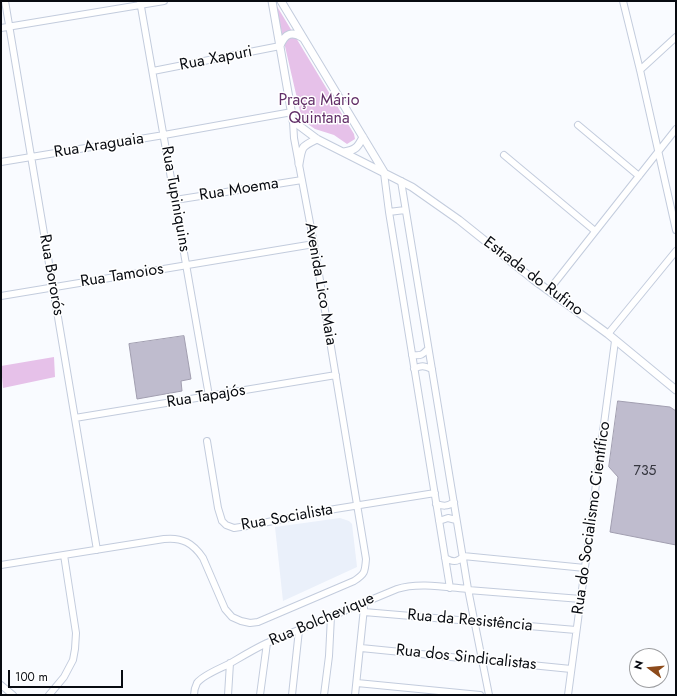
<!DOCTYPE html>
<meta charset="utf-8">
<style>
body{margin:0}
#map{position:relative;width:677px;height:696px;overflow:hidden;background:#f9fbff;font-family:Jost,sans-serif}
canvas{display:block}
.frame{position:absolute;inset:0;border:2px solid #080b11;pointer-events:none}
.north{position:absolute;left:629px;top:648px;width:40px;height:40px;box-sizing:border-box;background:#fff;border:1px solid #9c9da0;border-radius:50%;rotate:286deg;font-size:11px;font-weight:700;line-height:16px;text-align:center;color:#080b11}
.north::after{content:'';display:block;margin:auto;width:14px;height:18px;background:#8d4b1b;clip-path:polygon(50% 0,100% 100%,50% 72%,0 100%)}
.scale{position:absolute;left:8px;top:670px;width:115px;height:18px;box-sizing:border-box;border:2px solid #080b11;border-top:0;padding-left:5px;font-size:12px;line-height:14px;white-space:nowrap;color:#080b11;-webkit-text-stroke:3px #fff;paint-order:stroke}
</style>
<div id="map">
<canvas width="677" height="696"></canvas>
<div class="frame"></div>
<div class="north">N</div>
<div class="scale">100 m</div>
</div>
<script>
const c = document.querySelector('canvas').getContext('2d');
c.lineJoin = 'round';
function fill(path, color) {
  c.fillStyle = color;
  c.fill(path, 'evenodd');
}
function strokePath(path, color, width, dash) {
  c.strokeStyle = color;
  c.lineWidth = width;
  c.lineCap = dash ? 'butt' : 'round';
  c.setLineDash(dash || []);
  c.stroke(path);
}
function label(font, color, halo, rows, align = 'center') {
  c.font = font + ' Jost,sans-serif';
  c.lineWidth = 3;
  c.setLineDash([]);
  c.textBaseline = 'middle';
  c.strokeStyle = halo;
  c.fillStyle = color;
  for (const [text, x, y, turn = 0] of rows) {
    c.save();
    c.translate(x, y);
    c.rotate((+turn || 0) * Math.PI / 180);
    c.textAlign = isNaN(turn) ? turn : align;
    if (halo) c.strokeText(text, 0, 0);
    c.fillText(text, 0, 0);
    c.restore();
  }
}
fill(new Path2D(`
 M340,518L349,521L352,524L357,567L283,601L275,527Z`), '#eaf0fa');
fill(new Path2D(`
 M275,3L354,134L355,139L347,144L334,135L315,129L302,120Z
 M54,357L55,377L3,388L1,366Z`), '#e6c1e9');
const building = new Path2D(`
 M184,336L191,379L181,381L182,391L137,399L129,344Z
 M618,401L670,407L676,411V545L610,532L618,477L609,467Z`);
fill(building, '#bfbcce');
strokePath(building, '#a19eb0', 1);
const minor = new Path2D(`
 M5,1L97,550
 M140,1L209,396
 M623,1L640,70L676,230
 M1,28L164,1
 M640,70L676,37
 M153,71L280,46
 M578,125L639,176
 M504,155L595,231
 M1,162L164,135L292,112
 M384,173L389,212L450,588
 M401,181L468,589L489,695
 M175,200L302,180
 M389,212L405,210
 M549,290L676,129
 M1,296L314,244
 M608,334L676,251
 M412,355C421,356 422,355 428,349
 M414,369C422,365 424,366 432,369
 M75,418L336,375
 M207,441L218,508L222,521L226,525L234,528L247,526L335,509L435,493
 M436,504C443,506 447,507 454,502
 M439,521L448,518L456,520
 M445,558C452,562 458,563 463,556L585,568
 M1,565L164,539C182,537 193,543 203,558L225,609L232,617L241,621L250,623L258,622L354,581C365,574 365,572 366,559L314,244L294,138L293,121
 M468,590L581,599
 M364,612L576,630
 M361,648L571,669
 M357,683L480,695
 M1,685L13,695
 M49,695L64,677L73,660L75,649L76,633L64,555
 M194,695C194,691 195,687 197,683C203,675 219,669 229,664C241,657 254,649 267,643L397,589C417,582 446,587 468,589
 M228,695L230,663
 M260,695L267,643
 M292,695L299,630
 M324,695L329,656L331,616
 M355,695L364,608
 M568,695L615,341`);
const tertiary = new Path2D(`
 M272,1L293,121L317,139L412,187L459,220L534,280L608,334L676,390
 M281,1L384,172
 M280,46C285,33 292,31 303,38
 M344,152C356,150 358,147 363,137
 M299,164C302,146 301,147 317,139`);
strokePath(minor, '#c3ccdd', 8);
strokePath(tertiary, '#c3ccdd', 9);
strokePath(minor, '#fff', 6);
strokePath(tertiary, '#fff', 7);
label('14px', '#363740', null, [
 ["735",645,472]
]);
label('16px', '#080b11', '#fff', [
 ["Rua Xapuri",216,59,-11],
 ["Rua Araguaia",99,146,-9],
 ["Rua Moema",239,190,-9],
 ["Rua Tupiniquins",175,199,80],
 ["Rua Bororós",51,275,80],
 ["Rua Tamoios",122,276,-9],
 ["Estrada do Rufino",533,277,37],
 ["Avenida Lico Maia",320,284,80],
 ["Rua Tapajós",206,397,-9],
 ["Rua Socialista",287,518,-10],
 ["Rua do Socialismo Científico",592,518,-82],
 ["Rua Bolchevique",322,620,-23],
 ["Rua da Resistência",470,621,5],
 ["Rua dos Sindicalistas",466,658,6]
]);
label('16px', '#622f68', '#fff', [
 ["Praça Mário",319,101],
 ["Quintana",319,119]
]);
</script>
